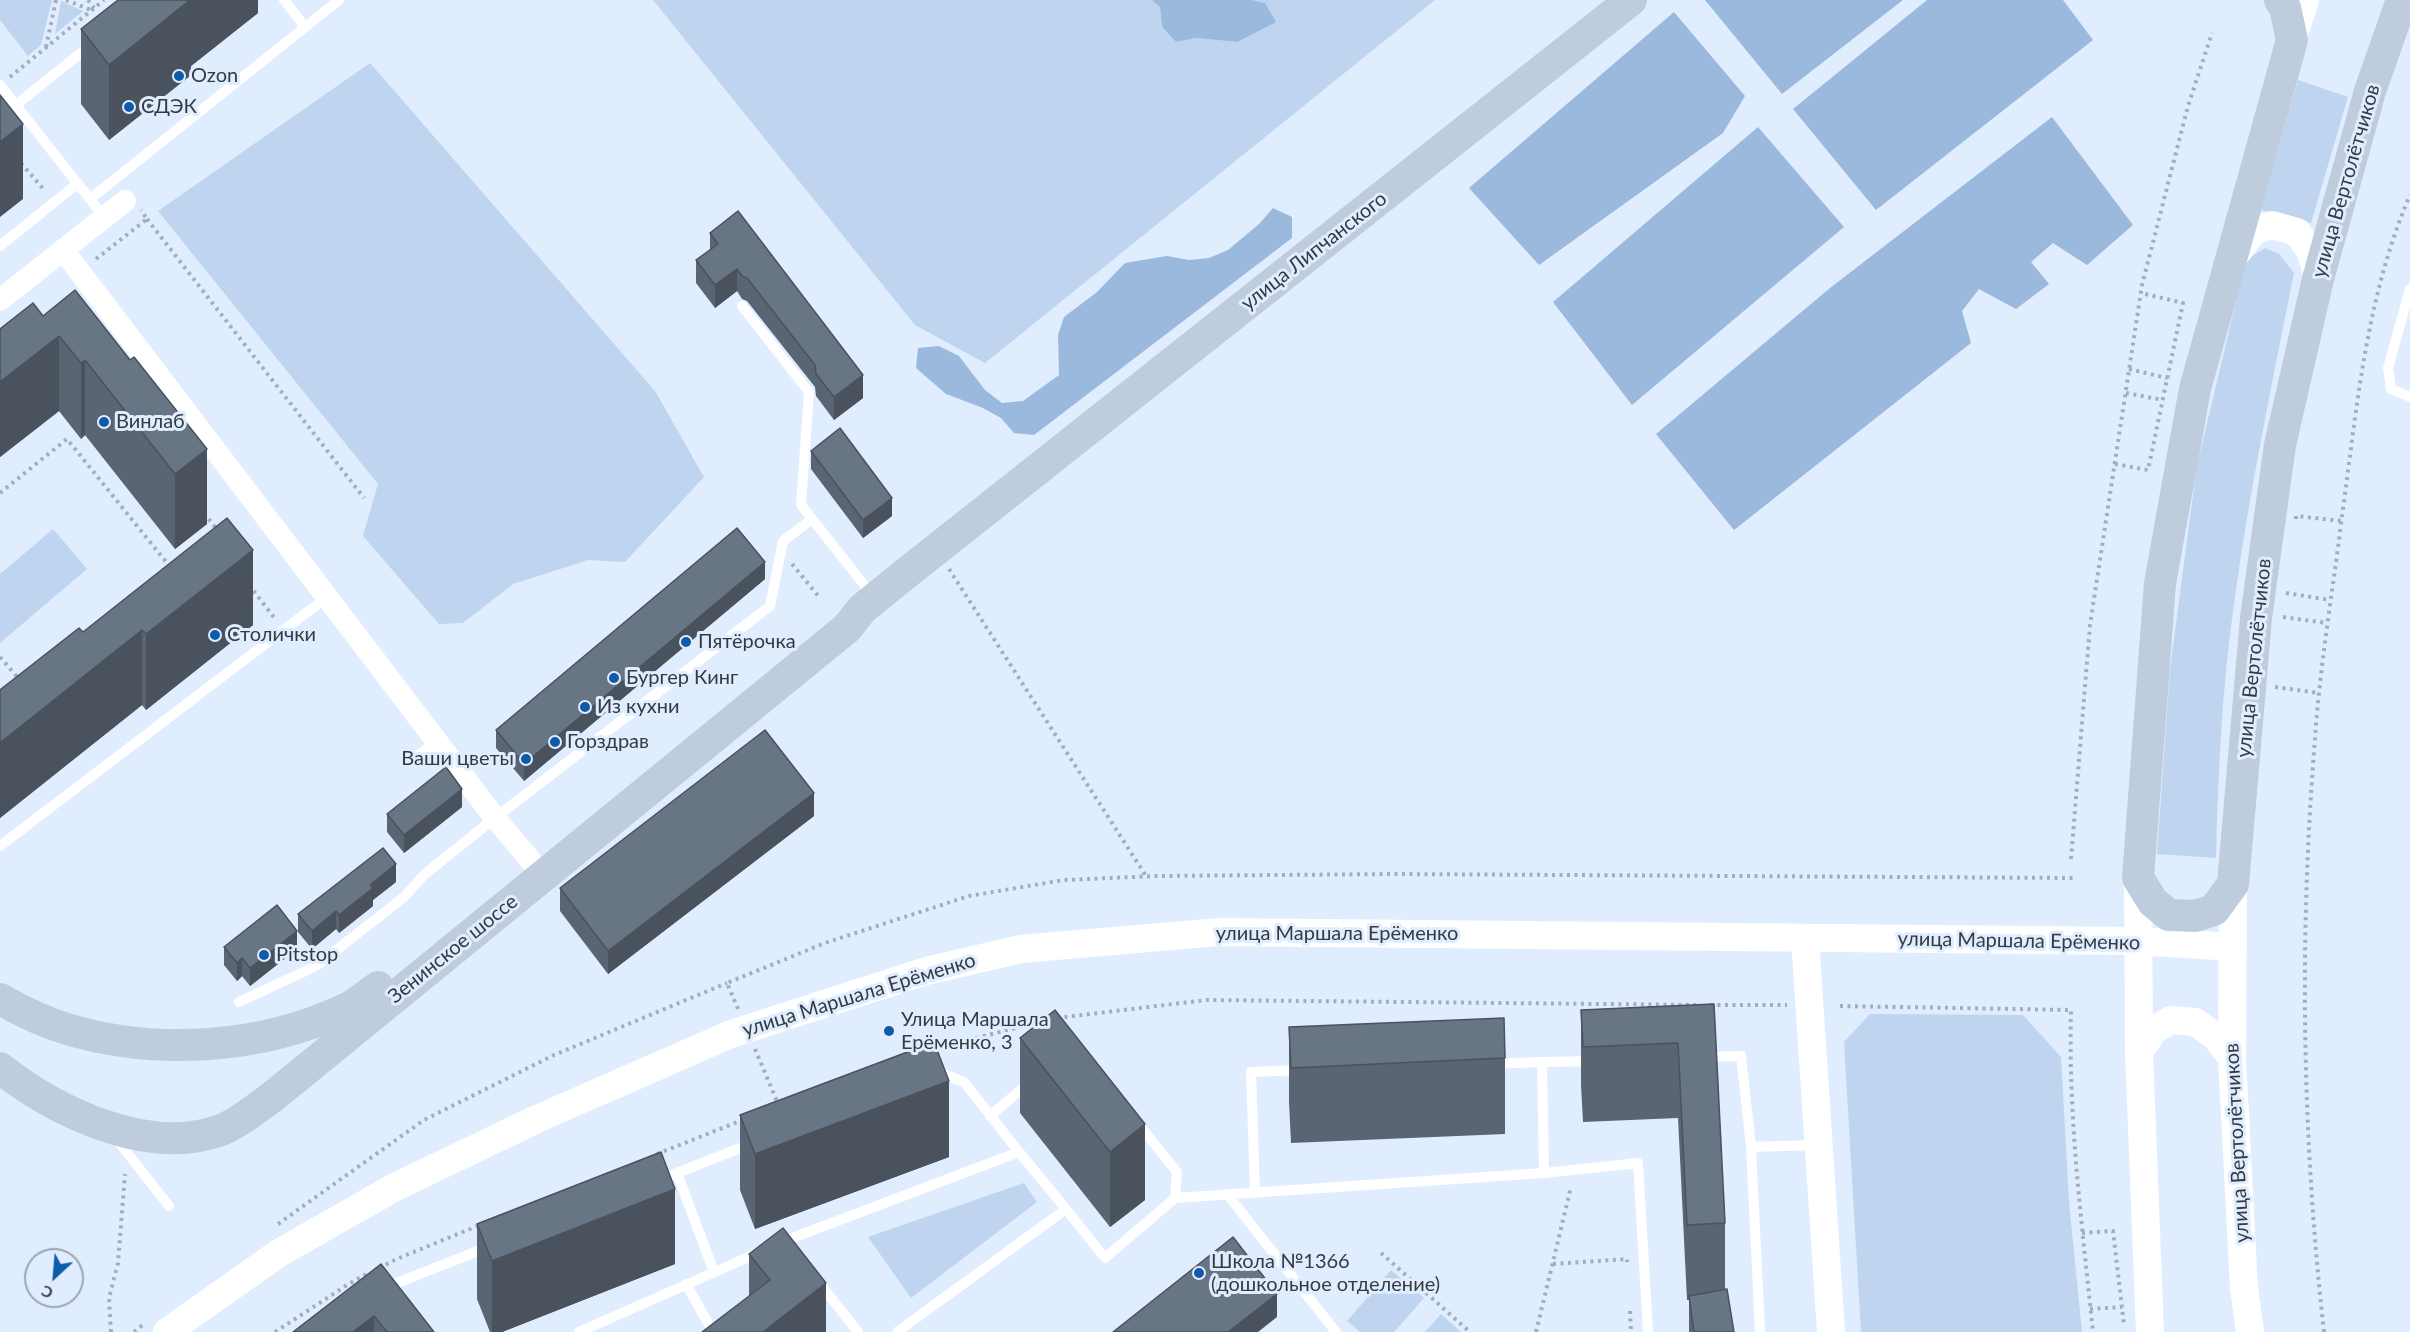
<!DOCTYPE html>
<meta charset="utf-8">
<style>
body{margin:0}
#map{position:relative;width:2410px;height:1332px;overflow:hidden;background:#dfedff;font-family:Lato,sans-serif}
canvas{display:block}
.north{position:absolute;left:24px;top:1248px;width:60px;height:60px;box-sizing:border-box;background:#dfedff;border:2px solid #9ba6b3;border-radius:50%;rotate:206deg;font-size:16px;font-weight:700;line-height:24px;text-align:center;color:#353b42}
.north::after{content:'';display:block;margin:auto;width:21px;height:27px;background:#0f5baa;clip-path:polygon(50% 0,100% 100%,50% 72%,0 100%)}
</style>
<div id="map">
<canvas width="2410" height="1332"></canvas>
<div class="north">С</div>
</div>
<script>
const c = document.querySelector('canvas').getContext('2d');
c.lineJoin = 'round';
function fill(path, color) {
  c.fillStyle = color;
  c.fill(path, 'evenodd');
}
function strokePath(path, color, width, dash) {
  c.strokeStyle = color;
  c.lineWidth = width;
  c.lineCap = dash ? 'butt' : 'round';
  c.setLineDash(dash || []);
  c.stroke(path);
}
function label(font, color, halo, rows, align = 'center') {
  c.font = font + ' Lato,sans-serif';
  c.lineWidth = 6;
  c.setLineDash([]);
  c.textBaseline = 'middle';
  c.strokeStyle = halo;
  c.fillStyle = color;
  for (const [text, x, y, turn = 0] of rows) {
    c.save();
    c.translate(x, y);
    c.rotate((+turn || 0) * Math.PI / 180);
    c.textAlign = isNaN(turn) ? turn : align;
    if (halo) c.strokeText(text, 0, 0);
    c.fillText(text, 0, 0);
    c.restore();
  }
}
fill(new Path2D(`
 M0,0H52L41,45L28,56L0,20Z
 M653,0H1152L1160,7L1162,27L1176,42L1196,38L1237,42L1265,4L1252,0H1435L985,363L915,325Z
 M61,1L83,11L55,34Z
 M370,63L655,391L704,477L625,562L588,560L513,584L463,623L439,624L363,536L378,484L158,211Z
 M2298,80L2348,97L2311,223L2261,210Z
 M2265,248L2279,254L2294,273C2272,383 2249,493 2234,604C2222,688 2218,773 2216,858L2157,854L2170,669L2197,465L2246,260Z
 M53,529L87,569L0,643V574Z
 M1870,1014L2023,1015L2061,1057L2069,1202L2082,1332H1861L1844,1042Z
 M1024,1183L1037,1202L911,1298L868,1237Z
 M1391,1270L1424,1298L1394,1332H1360L1347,1321Z
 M1441,1314L1461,1332H1425Z`), '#bed4ef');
fill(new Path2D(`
 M1152,0H1252L1265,3L1276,22L1237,42L1196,38L1176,42L1162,27L1160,7Z
 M1705,0H1903L1782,94Z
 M1927,0H2063L2093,40L1876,210L1793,109Z
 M1674,12L1745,96L1723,133L1539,265L1469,188Z
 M2052,117L2133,225L2087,265L2053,243L2031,262L2049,284L2016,309L1979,289L1962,311L1971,343L1734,530L1656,434L1830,288Z
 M1758,127L1844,227L1632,405L1553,302Z
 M1273,208L1292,217V238L1034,435L1014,433L1001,418L983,408L946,394L916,368L918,348L939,346L959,356L985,390L1002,403L1023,401L1059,375L1058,335L1064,317L1097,292L1125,263L1167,256L1189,260L1209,258L1228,250L1259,224Z`), '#9bb8dd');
strokePath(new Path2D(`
 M66,0L91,10
 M88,0L94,8
 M46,47L56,0
 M10,77L104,0
 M21,163L45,191
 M147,219L364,498
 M96,259L147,219L141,210
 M2129,369L2167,378
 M2126,393L2163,400
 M2115,464L2148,470L2183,303L2141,293
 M0,493L67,439L171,568
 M204,513L218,531
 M2296,519V516L2342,521
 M792,564L820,598
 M949,569L1146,876
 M249,585L276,620
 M2286,593L2330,600
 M2283,617L2327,623
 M0,657L19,679
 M2275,687L2319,693
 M2071,859L2090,625L2142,285L2188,106L2212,33
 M1710,1005H1787
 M1840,1006L2071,1010C2068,1118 2082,1225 2093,1332
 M738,1009L727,983L825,943L969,896L1064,880L1156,876L1395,874L2073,878
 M1057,1018L1207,1000L1700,1005
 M755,1049L779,1106
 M932,1049L1044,1021
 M657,1154L745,1119
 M278,1224L424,1120L554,1055L727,983
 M2082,1233L2113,1231L2124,1325
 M1381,1253L1470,1332
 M1553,1264L1627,1259V1262
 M379,1268L399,1258L480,1225
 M2090,1309L2122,1307
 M1630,1311L1631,1332
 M111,1332L109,1298L118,1263L125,1174
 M134,1332L145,1323
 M275,1332L347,1285L370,1272
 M1536,1332L1571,1187
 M2324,1332C2302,1135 2299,936 2315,739C2320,664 2333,590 2342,516C2357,407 2366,297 2410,195`), '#a2aebc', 4, [3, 4.5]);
strokePath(new Path2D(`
 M284,0L305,27
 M0,85L104,217
 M16,105L92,44
 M90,199L339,0
 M0,246L77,184
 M2410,289L2388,368L2391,389L2410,397
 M742,306L809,392L801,505L873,596
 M406,763L437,742
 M0,846L327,597
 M239,1002L316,966L404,897L425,874L495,818L770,606L783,541L812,519
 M1703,1057L1741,1056L1751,1147L1760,1332
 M1491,1064L1542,1062
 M935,1071L964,1082L1019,1152
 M990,1116L1029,1083
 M114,1136L169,1206
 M1751,1147L1816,1145
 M677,1173L714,1272
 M1544,1173L1542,1062L1594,1061
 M659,1180L753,1143
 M1255,1193L1251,1072L1302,1070
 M1227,1194L1336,1332
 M1175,1198L1544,1173L1638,1163L1648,1332
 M1066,1209L1105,1258L1175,1198L1177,1172L1137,1122
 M779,1243L1019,1152L1066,1209L897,1332
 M817,1280L858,1332
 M686,1284L713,1332
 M384,1292L397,1283L488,1247
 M579,1332L762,1251`), '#fff', 10);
strokePath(new Path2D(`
 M63,250L495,818L531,861
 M0,300L125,201`), '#fff', 22);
strokePath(new Path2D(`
 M2292,40L2305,0
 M2233,258L2254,230L2272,225L2297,232L2311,252L2318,279
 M2138,878L2139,1052L2150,1332
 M2233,884L2232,1058L2244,1288L2250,1332
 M1805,938L1831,1332
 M2139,1052L2155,1029L2171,1020L2195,1022L2215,1036L2232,1058
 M167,1332L279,1253L395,1187L537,1119L731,1034L926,971L1021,949L1219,932L2137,941L2233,947`), '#fff', 28);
strokePath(new Path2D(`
 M2280,0L2285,8L2292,40L2195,389L2160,583L2138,878L2153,902L2169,915L2195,916L2214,910L2233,884L2256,618L2280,445L2318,279L2370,91L2402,0
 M0,999C21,1011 43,1022 67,1029C157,1056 262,1049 348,1008C358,1003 368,994 378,987
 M0,1068C56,1112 149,1157 221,1130C239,1123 255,1109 271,1098L847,628L862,609L904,575L1631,0`), '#beccde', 32);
fill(new Path2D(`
 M258,0V13L191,66V75L109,140L81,104V29Z
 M710,233L863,398L834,420L816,396L815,387L747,301L742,299L737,291L715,308L696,283V260L710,250Z
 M75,290L207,524L175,549L85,435L81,439L59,411L0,457V329L43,316Z
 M811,451L892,516L863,538L811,469Z
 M765,579L524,781L496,748V730Z
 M253,625L146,710L142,705L0,818V690L83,632Z
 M462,807L404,853L387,832V814Z
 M814,816L608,974L560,911V888Z
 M396,882L373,900V906L339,933L336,929L312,949L298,932V914Z
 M224,947L297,949L250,986L242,976L237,981L224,965Z
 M1714,1004L1725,1223V1290L1734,1332H1689V1300H1687L1678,1118L1583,1122L1581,1085V1010Z
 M1055,1010L1145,1200L1110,1227L1020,1113V1038Z
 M1289,1027L1505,1058V1134L1291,1143L1289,1102Z
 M740,1115L949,1157L755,1229L740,1190Z
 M477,1224L675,1264L502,1332H490L477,1299Z
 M749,1254L826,1332L749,1296Z
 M381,1264L434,1332H293Z`), '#596572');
fill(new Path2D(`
 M187,0H258V13L191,66V75L109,140V65Z
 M23,124V199L0,217V142Z
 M737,269V291L715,308V285Z
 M59,336V411L0,457V382Z
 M85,360V435L81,439V363Z
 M863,375V398L834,420V397Z
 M207,449V524L175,549V474Z
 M892,498V516L863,538V520Z
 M253,550V625L146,710V634Z
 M765,562V579L524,781V764Z
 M142,630V705L0,818V743Z
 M462,789V807L404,853V835Z
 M814,793V816L608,974V951Z
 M396,864V882L373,900V906L339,933V915L370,885Z
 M336,911V929L312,949V931Z
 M297,931V949L250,986V968Z
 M242,958V976L237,981V963Z
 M949,1081V1157L755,1229V1154Z
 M1145,1124V1200L1110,1227V1152Z
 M675,1189V1264L502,1332H492V1261Z
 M826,1283V1332H763Z
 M1277,1294V1317L1258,1332H1228Z
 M374,1316V1332H353Z`), '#49525d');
const building = new Path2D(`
 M118,0H190L109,65L81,29Z
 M0,95L23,124L0,142Z
 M738,211L863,375L834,397L816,374L815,365L747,278L742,276L737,269L715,285L696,260L718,244L710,233Z
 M75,290L130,360L134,357L207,449L175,474L85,360L81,363L59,336L0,382V329L33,303L43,316Z
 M840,428L892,498L863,520L811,451Z
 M227,518L253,550L146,634L142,630L0,743V690L79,628L83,632Z
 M737,528L765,562L524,764L496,730Z
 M765,730L814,793L608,951L560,888Z
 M446,767L462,789L404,835L387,814Z
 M383,848L396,864L370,885L373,888L339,915L336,911L312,931L298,914Z
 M277,905L297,931L250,968L242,958L237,963L224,947Z
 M1714,1004L1725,1223L1687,1225L1678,1043L1583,1047L1581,1010Z
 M1055,1010L1145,1124L1110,1152L1020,1038Z
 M1504,1018L1505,1058L1291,1068L1289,1027Z
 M934,1042L949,1081L755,1154L740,1115Z
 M661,1152L675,1189L492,1261L477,1224Z
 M783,1228L826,1283L763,1332H702L770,1280L749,1254Z
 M1233,1237L1277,1294L1228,1332H1113Z
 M381,1264L434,1332H387L374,1316L353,1332H293Z
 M1727,1289L1734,1332H1694L1689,1296Z`);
fill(building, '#687585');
strokePath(building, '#49525d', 1.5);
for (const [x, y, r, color] of [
 [179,76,6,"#0f5baa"],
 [129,107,6,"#0f5baa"],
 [104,422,6,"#0f5baa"],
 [215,635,6,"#0f5baa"],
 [686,642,6,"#0f5baa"],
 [614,678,6,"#0f5baa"],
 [585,707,6,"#0f5baa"],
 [555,742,6,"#0f5baa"],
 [526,759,6,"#0f5baa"],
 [264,955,6,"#0f5baa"],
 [889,1031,6,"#0f5baa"],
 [1199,1273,6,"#0f5baa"]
]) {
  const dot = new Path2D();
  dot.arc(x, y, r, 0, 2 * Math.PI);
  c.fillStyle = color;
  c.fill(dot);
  strokePath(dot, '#dfedff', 2);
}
label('20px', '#353b42', '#dfedff', [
 ["Ozon",191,76],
 ["СДЭК",141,107],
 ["Винлаб",116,422],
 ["Столички",227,635],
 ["Пятёрочка",698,642],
 ["Бургер Кинг",626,678],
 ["Из кухни",597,707],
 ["Горздрав",567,742],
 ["Ваши цветы",514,759,"right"],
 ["Pitstop",276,955],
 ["Улица Маршала",901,1020],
 ["Ерёменко, 3",901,1043],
 ["Школа №1366",1211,1262],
 ["(дошкольное отделение)",1211,1285]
], 'left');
label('20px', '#353b42', '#dfedff', [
 ["улица Вертолётчиков",2346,181,-74],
 ["улица Липчанского",1314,251,-38],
 ["улица Вертолётчиков",2254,658,-84],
 ["улица Маршала Ерёменко",1337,934],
 ["улица Маршала Ерёменко",2019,941,1],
 ["Зенинское шоссе",453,949,-39],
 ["улица Маршала Ерёменко",859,995,-17],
 ["улица Вертолётчиков",2237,1143,-93]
]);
</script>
